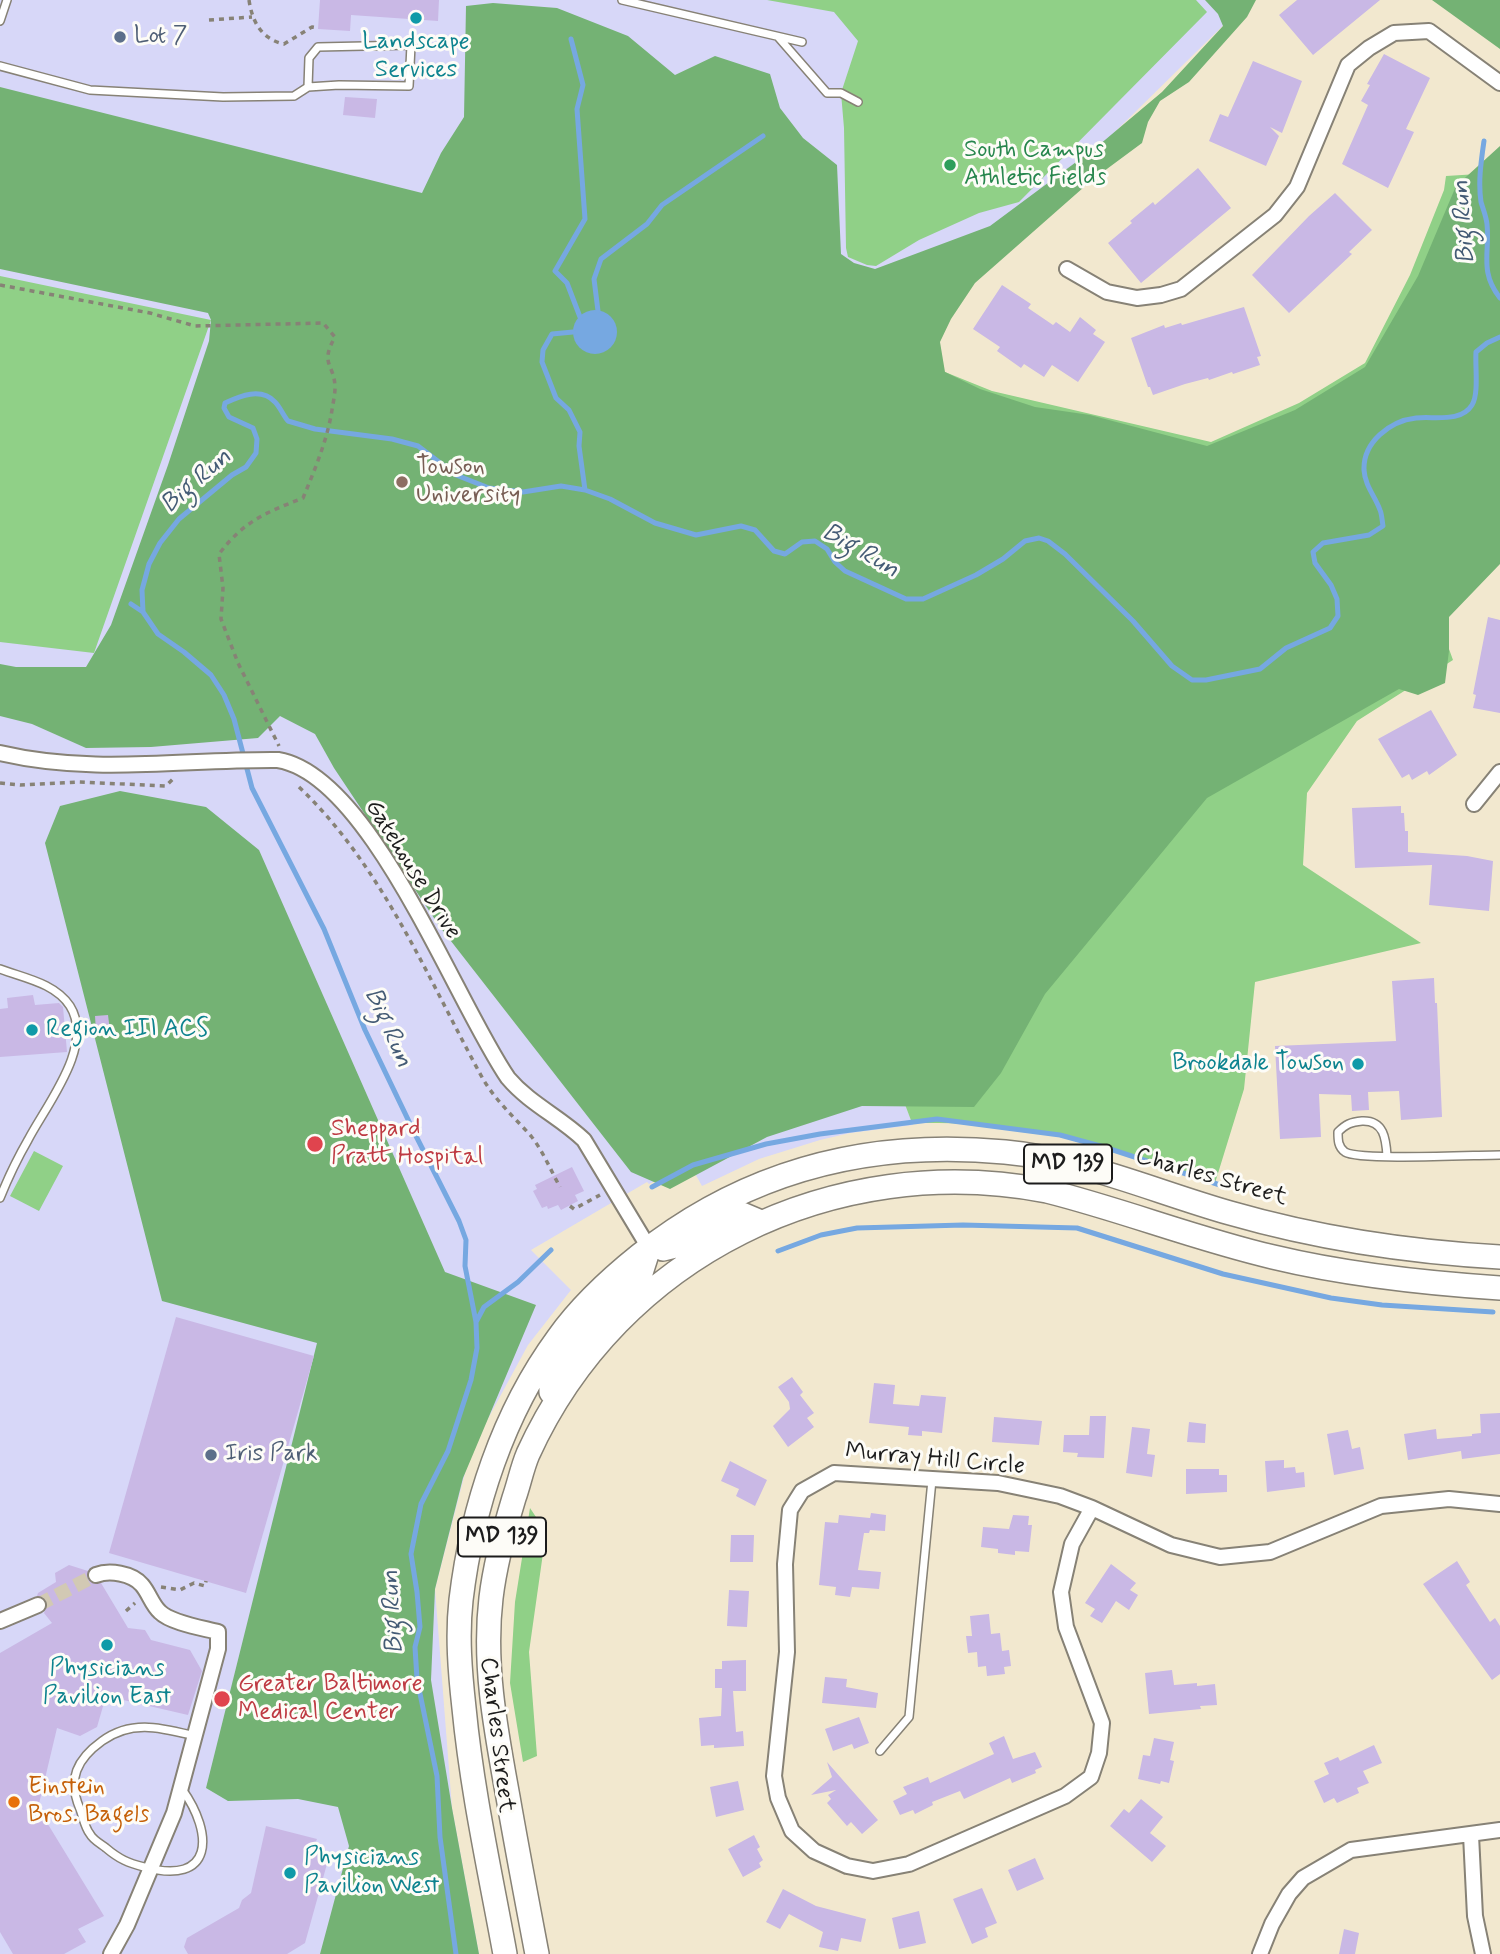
<!DOCTYPE html>
<style>
body{margin:0}
canvas{display:block;background:#f2e8cf}
</style>
<canvas width="1500" height="1954"></canvas>
<script>
const c = document.querySelector('canvas').getContext('2d');
c.lineJoin = 'round';
function fill(path, color) {
  c.fillStyle = color;
  c.fill(path, 'evenodd');
}
function strokePath(path, color, width, dash) {
  c.strokeStyle = color;
  c.lineWidth = width;
  c.lineCap = dash ? 'butt' : 'round';
  c.setLineDash(dash || []);
  c.stroke(path);
}
function label(font, color, halo, rows, align = 'center') {
  c.font = font + ' Mynerve,sans-serif';
  c.lineWidth = 6;
  c.setLineDash([]);
  c.textBaseline = 'middle';
  c.strokeStyle = halo;
  c.fillStyle = color;
  for (const [text, x, y, turn = 0] of rows) {
    c.save();
    c.translate(x, y);
    c.rotate((+turn || 0) * Math.PI / 180);
    c.textAlign = isNaN(turn) ? turn : align;
    if (halo) c.strokeText(text, 0, 0);
    c.fillText(text, 0, 0);
    c.restore();
  }
}
fill(new Path2D(`
 M0,0H1249L873,370L785,786L913,1125L850,1133L820,1140L759,1159L702,1186L689,1163L649,1184L647,1182L531,1250L571,1290L528,1345L471,1450L435,1589L452,1808L479,1954H0Z`), '#d7d7f8');
fill(new Path2D(`
 M767,0H1196L1207,12L1019,202L979,213L919,240L876,266L867,265L848,257L846,248L844,128L841,93L858,41L834,12Z
 M1494,173L1441,627L1453,660L1357,721L1307,793L1303,865L1421,943L1255,982L1244,1089L1215,1183C1151,1162 1086,1138 1019,1128C985,1123 947,1123 912,1123L786,788L945,372L992,391L1211,442L1299,403L1365,363L1410,275L1444,190L1446,176Z
 M0,276L211,320L94,653L0,642Z
 M34,1151L63,1166L39,1211L10,1196Z
 M530,1508L546,1532L529,1652L537,1756L523,1762L510,1683L515,1602Z`), '#90d087');
fill(new Path2D(`
 M1205,0H1256L1247,17L1189,82L1160,101L1148,122L1142,143L1092,180L975,283L951,319L940,342L945,372L980,389L1035,407L1090,415L1207,446L1295,410L1365,367L1418,276L1456,186L1500,146V564L1449,617V651L1445,683L1418,695L1399,689L1207,798L1045,994L1001,1073L974,1107L862,1106L767,1137L670,1189L631,1172L440,927L334,768L315,734L280,716L258,738L151,747L86,748L32,724L0,716V664L16,667H86L111,625L168,465L209,341L211,320L208,313L0,269V87L422,193L441,153L464,117L466,6L493,3L557,8L628,36L675,75L715,56L770,74L780,108L803,138L837,165L841,254L854,263L875,269L990,226L1099,145L1162,92L1223,26L1218,14Z
 M1432,0H1500V49Z
 M120,791L206,807L259,850L445,1272L536,1305L463,1478L435,1589L431,1680L452,1808L479,1954H320L349,1846L338,1807L298,1799L228,1801L206,1788L317,1343L162,1301L45,843L60,806Z`), '#74b274');
fill(new Path2D(`
 M573 332a22 22 0 1 1 44 0a22 22 0 1 1-44 0Z`), '#76a8e1');
strokePath(new Path2D(`
 M571,39L583,85L577,109L585,219L555,271L567,283L580,317
 M1484,141C1481,162 1478,182 1481,202C1483,209 1486,216 1487,224C1490,253 1479,271 1500,298
 M598,311L594,279L601,259L647,224L662,205L763,136
 M573,332L552,334L543,350L542,362L556,398L569,410L580,432L579,446L585,490
 M131,604L143,612
 M652,1187L693,1165L766,1144L820,1134L937,1119L1060,1135L1104,1147L1226,1187
 M778,1251L821,1235L857,1228L963,1225L1077,1228L1223,1274L1331,1298L1382,1305L1493,1312
 M476,1322L484,1307L518,1282L551,1250
 M456,1954L440,1837L437,1776L417,1679L415,1647L420,1627L417,1592L411,1554L421,1504L448,1451L471,1380L477,1348L476,1322L465,1266L466,1240L459,1221L414,1132L365,1030L324,929L252,788L234,719L224,695L211,675L184,652L158,634L143,612L142,590L149,564L160,543L179,519L232,475L246,467L256,453L257,439L253,428L229,417L224,408L225,403C240,396 261,387 275,402C280,407 283,415 288,421L315,429L392,439L418,446L456,475L489,488L523,492L561,486L585,490L610,499L655,523L696,535L741,526L755,530L774,551L785,554L802,542L815,541L827,549L835,562L845,571L906,599H923L976,575L1003,559L1025,541L1039,538L1048,541L1065,554L1133,621L1172,666L1192,680H1206L1260,669L1286,648L1330,628L1338,616L1337,599L1331,585L1315,563L1313,552L1323,543L1369,535L1383,526C1382,521 1382,514 1380,510C1375,496 1365,486 1364,470C1363,442 1390,421 1416,418C1434,416 1461,423 1472,405C1479,394 1475,367 1476,352L1487,343L1500,337`), '#76a8e1', 5);
fill(new Path2D(`
 M320,0H439L438,21L351,15L350,31L318,29Z
 M1297,0H1380L1313,55L1279,15Z
 M1384,54L1430,78L1406,129L1414,132L1388,188L1342,164L1368,105L1361,101L1370,85L1367,84Z
 M1253,61L1302,81L1282,133L1270,127L1279,136L1266,166L1209,141L1220,114L1228,117Z
 M345,97L377,99L375,118L343,115Z
 M1198,168L1231,208L1141,283L1108,243L1132,223L1130,221L1153,202L1155,205Z
 M1335,193L1372,230L1349,252L1352,254L1289,313L1252,275L1309,216Z
 M1002,285L1031,304L1028,308L1053,325L1056,322L1070,332L1080,317L1096,330L1093,334L1105,342L1078,382L1052,365L1044,377L1024,364L1021,368L997,351L1000,347L973,329Z
 M1244,307L1261,356L1257,357L1260,365L1233,374L1232,372L1209,380L1208,378L1185,384L1153,395L1150,387H1148L1131,338L1164,325L1165,328L1181,323L1182,325Z
 M1488,617L1500,620V713L1473,708L1476,695L1473,694Z
 M1431,710L1457,755L1429,775L1427,771L1412,780L1409,774L1402,778L1378,739Z
 M1401,806V813H1404L1405,831H1408V852L1467,856L1493,861L1489,911L1429,905L1432,865L1355,868L1352,808Z
 M1434,978L1435,1003H1437L1442,1117L1401,1120L1399,1091L1368,1092L1369,1110L1352,1111L1351,1095L1319,1094L1321,1137L1280,1139L1275,1046L1396,1041L1392,981Z
 M33,995L35,1005L59,1003L63,1007L67,1052L0,1057V1009L8,1008L7,998Z
 M108,1015L110,1031L96,1032L95,1016Z
 M572,1167L584,1191L575,1195L578,1201L561,1210L558,1205L548,1209L547,1206L542,1208L533,1191L537,1189L535,1185Z
 M176,1317L314,1356L246,1593L109,1553Z
 M792,1377L803,1392L800,1395L814,1413L807,1418L814,1427L788,1447L773,1426L790,1409L789,1402L778,1387Z
 M874,1383L895,1385L893,1404L919,1406L921,1395L946,1397L942,1433L922,1431V1436L908,1435L909,1427L869,1423Z
 M1500,1413V1454L1462,1459L1461,1451L1408,1460L1404,1434L1436,1429L1437,1439L1472,1436V1434L1481,1433L1480,1414Z
 M1090,1416H1106L1104,1458L1077,1457L1078,1453L1063,1452L1064,1435H1089Z
 M994,1417L1042,1421L1039,1445L992,1442Z
 M1189,1422L1206,1424L1205,1443L1187,1442Z
 M1132,1427L1150,1429L1147,1454L1155,1455L1152,1477L1126,1473Z
 M1348,1430L1352,1449L1360,1447L1364,1469L1334,1475L1327,1434Z
 M1284,1460V1468L1295,1467L1296,1473L1304,1472L1305,1487L1267,1492L1265,1461Z
 M730,1461L767,1480L755,1506L736,1496L739,1489L721,1481Z
 M1186,1469H1219V1475H1227V1492L1186,1494Z
 M871,1513L886,1515L885,1531L870,1530L869,1533H864L858,1570L881,1572L879,1589L852,1587L850,1597L835,1595L836,1587L819,1585L825,1522L838,1523L839,1515L870,1518Z
 M1013,1515L1029,1516L1028,1525H1032L1029,1552L1015,1551V1555L998,1553V1549L981,1547L983,1527L1009,1529Z
 M731,1535H754L753,1562H730Z
 M1457,1561L1470,1582L1466,1585L1490,1622L1495,1618L1500,1626V1674L1492,1680L1423,1584Z
 M1111,1564L1136,1583L1130,1590L1138,1595L1129,1610L1116,1601L1102,1623L1090,1616L1095,1609L1085,1603Z
 M69,1565L88,1571L87,1577L90,1582L101,1583L128,1628L145,1630L151,1640L190,1650L202,1671L188,1715L106,1696L97,1727L80,1736L57,1728L38,1808L104,1916L78,1929L86,1942L64,1954H13L0,1932V1653L52,1623L44,1613L47,1607V1601L37,1596L38,1593L56,1582L55,1573Z
 M729,1590L749,1591L747,1627L727,1626Z
 M989,1614L991,1634L1000,1633L1002,1651L1009,1650L1011,1666L1004,1667L1005,1674L987,1676L986,1666L978,1667L977,1652L968,1653L966,1636H972L970,1616Z
 M746,1660V1691H733L736,1732L743,1731L744,1746L714,1748V1745L701,1746L699,1718L721,1716L722,1688H715V1669H722V1661Z
 M1172,1670L1174,1685L1197,1683V1686L1215,1684L1217,1705L1200,1706L1201,1709L1149,1714L1145,1673Z
 M825,1677L847,1679L846,1687L878,1693L876,1708L822,1703Z
 M859,1717L869,1743L854,1749L852,1744L833,1751L825,1729Z
 M1004,1736L1013,1759L1035,1752L1042,1767L1035,1770L1036,1773L1012,1783L1010,1778L964,1799L960,1791L932,1802L933,1805L915,1814L913,1810L900,1815L893,1801L907,1794L903,1787L928,1777L930,1783L994,1754L989,1743Z
 M1154,1738L1174,1742L1170,1760L1174,1761L1169,1783L1161,1781L1160,1784L1138,1779L1143,1755L1150,1756Z
 M1374,1745L1382,1763L1363,1771L1369,1783L1357,1788L1359,1793L1337,1803L1334,1798L1324,1803L1314,1781L1329,1774L1324,1763L1338,1757L1340,1761Z
 M827,1762L878,1820L862,1834L851,1822L847,1826L827,1803L831,1799L828,1795L836,1790L811,1795L832,1777Z
 M738,1781L744,1810L716,1817L710,1787Z
 M1141,1799L1163,1817L1150,1833L1166,1846L1152,1862L1110,1826L1124,1809L1129,1813Z
 M266,1826L317,1839L313,1848L330,1853L305,1943L287,1954H188L184,1947L187,1938L239,1908L242,1900L251,1893Z
 M754,1835L760,1847L757,1849L763,1860L759,1863L761,1867L743,1877L728,1849Z
 M1035,1858L1044,1879L1017,1891L1008,1870Z
 M982,1888L997,1923L985,1928L988,1937L972,1944L953,1899Z
 M783,1889L816,1906L866,1919L861,1942L841,1938L838,1951L819,1947L823,1932L789,1914L780,1929L766,1922Z
 M919,1911L926,1943L899,1949L892,1918Z
 M1344,1929L1359,1933L1355,1954H1339Z`), '#c9b8e5');
strokePath(new Path2D(`
 M38,1605L96,1575`), '#d2c9b4', 14, [14, 7]);
const service = new Path2D(`
 M622,0L802,42
 M0,21L7,0
 M779,38L827,93H841L858,102
 M411,45L409,86L339,85L308,87L309,58L318,47Z
 M0,66L90,90L223,97L294,96L308,87
 M0,969C24,978 55,983 70,1006C95,1046 46,1105 28,1140C17,1159 8,1178 0,1198
 M1387,1156C1386,1139 1384,1120 1362,1121C1351,1122 1346,1124 1338,1132C1338,1140 1338,1147 1345,1152C1359,1161 1476,1155 1500,1155
 M880,1751L909,1717L932,1480
 M182,1789C214,1834 214,1886 144,1867C128,1863 119,1859 106,1848C101,1844 93,1840 90,1834C85,1828 83,1817 80,1809C67,1779 77,1759 102,1741C132,1719 162,1728 195,1736`);
const minor = new Path2D(`
 M1067,269L1107,292L1137,298L1161,295L1181,289L1275,215L1297,187L1348,65L1369,48L1394,33L1429,31L1500,83
 M0,753C94,775 183,759 278,760C371,775 456,1003 508,1078C530,1104 560,1117 584,1140L649,1248
 M1474,804L1500,772
 M1092,1508L1072,1544L1061,1592L1066,1627L1102,1723L1099,1753L1091,1777L1065,1796L909,1864L873,1871L847,1866L814,1851L792,1831L778,1798L774,1776L787,1652L785,1564L790,1510L802,1491L834,1473L998,1483L1060,1496L1092,1508L1171,1545L1220,1557L1270,1552L1381,1506L1449,1499L1500,1504
 M96,1575C109,1570 132,1573 142,1585C149,1593 152,1605 160,1612C171,1623 203,1628 218,1632V1649L174,1813L127,1925L111,1954
 M0,1621L38,1605
 M1471,1835L1475,1916L1483,1954
 M1260,1954L1272,1924L1289,1894L1303,1878L1351,1850L1500,1830`);
const primary = new Path2D(`
 M663,1249L675,1246L742,1214L761,1222
 M551,1392V1383L573,1346L641,1273L648,1251
 M505,1954C490,1872 472,1791 464,1708C460,1672 457,1636 461,1600C472,1508 503,1413 558,1338C580,1307 610,1279 640,1255C747,1170 870,1139 1005,1152C1082,1159 1156,1192 1230,1213C1317,1238 1409,1252 1500,1257
 M537,1954C527,1901 517,1849 508,1797C496,1731 483,1665 491,1598C495,1564 504,1531 514,1498C519,1484 522,1468 528,1454C619,1254 834,1150 1047,1191C1123,1210 1196,1239 1273,1257C1348,1275 1423,1283 1500,1288`);
strokePath(service, '#878276', 10);
strokePath(minor, '#878276', 18);
strokePath(primary, '#878276', 26);
strokePath(new Path2D(`
 M249,0C252,21 261,39 284,44L312,27L318,28
 M209,20L252,17
 M0,285L150,313L195,326L323,323L335,337C319,365 335,364 335,388C335,395 333,403 332,410C327,441 315,469 303,498C265,513 244,521 219,554L223,588L221,619L238,663L279,746
 M0,783L20,785L79,782L166,786L173,779
 M299,787C383,867 428,979 483,1079C496,1101 514,1117 531,1136C543,1151 551,1171 560,1187
 M570,1206L574,1209L600,1195
 M161,1587L180,1590L194,1583L205,1586L206,1581
 M126,1611L135,1603`), '#878276', 3.5, [5, 5]);
strokePath(service, '#fff', 7);
strokePath(minor, '#fff', 14);
strokePath(primary, '#fff', 23);
for (const [x, y, r, color] of [
 [416,18,7,"#0f9aa8"],
 [120,37,7,"#5c6f8a"],
 [950,165,7,"#2e9e5b"],
 [402,482,7,"#8d6e63"],
 [32,1030,7,"#0f9aa8"],
 [1358,1064,7,"#0f9aa8"],
 [315,1144,9,"#e0444e"],
 [211,1455,7,"#5c6f8a"],
 [107,1645,7,"#0f9aa8"],
 [222,1699,9,"#e0444e"],
 [14,1802,7,"#e8710a"],
 [290,1873,7,"#0f9aa8"]
]) {
  const dot = new Path2D();
  dot.arc(x, y, r, 0, 2 * Math.PI);
  c.fillStyle = color;
  c.fill(dot);
  strokePath(dot, '#fdfcf7', 2.5);
}
for (const [x, y, w] of [
 [1068,1164,88],
 [502,1537,88]
]) {
  const box = new Path2D();
  box.roundRect(x - w / 2, y - 19.5, w, 39, 5);
  c.fillStyle = '#fdfcf7';
  c.fill(box);
  strokePath(box, '#1c1c1c', 2);
}
label('bold 23px', '#1c1c1c', null, [
 ["MD 139",1068,1164],
 ["MD 139",502,1537]
]);
label('24px', '#4e5e75', '#fdfcf7', [
 ["Lot 7",134,37],
 ["Iris Park",225,1455]
], 'left');
label('24px', '#0d838f', '#fdfcf7', [
 ["Landscape",416,43],
 ["Services",416,71],
 ["Region III ACS",46,1030,"left"],
 ["Brookdale Towson",1344,1064,"right"],
 ["Physicians",107,1670],
 ["Pavilion East",107,1698],
 ["Physicians",304,1859,"left"],
 ["Pavilion West",304,1887,"left"]
]);
label('24px', '#27864d', '#fdfcf7', [
 ["South Campus",964,151],
 ["Athletic Fields",964,179]
], 'left');
label('24px', '#785e54', '#fdfcf7', [
 ["Towson",416,468],
 ["University",416,496]
], 'left');
label('24px', '#1c1c1c', '#fdfcf7', [
 ["Gatehouse Drive",412,870,58],
 ["Charles Street",1211,1178,16],
 ["Murray Hill Circle",935,1460,5],
 ["Charles Street",496,1735,83]
]);
label('24px', '#be3a42', '#fdfcf7', [
 ["Sheppard",331,1130],
 ["Pratt Hospital",331,1158],
 ["Greater Baltimore",238,1685],
 ["Medical Center",238,1713]
], 'left');
label('24px', '#c56008', '#fdfcf7', [
 ["Einstein",28,1788],
 ["Bros. Bagels",28,1816]
], 'left');
label('italic 26px', '#445b75', '#fdfcf7', [
 ["Big Run",1465,222,-94],
 ["Big Run",197,482,-41],
 ["Big Run",860,552,30],
 ["Big Run",387,1028,66],
 ["Big Run",394,1612,-93]
]);
</script>
